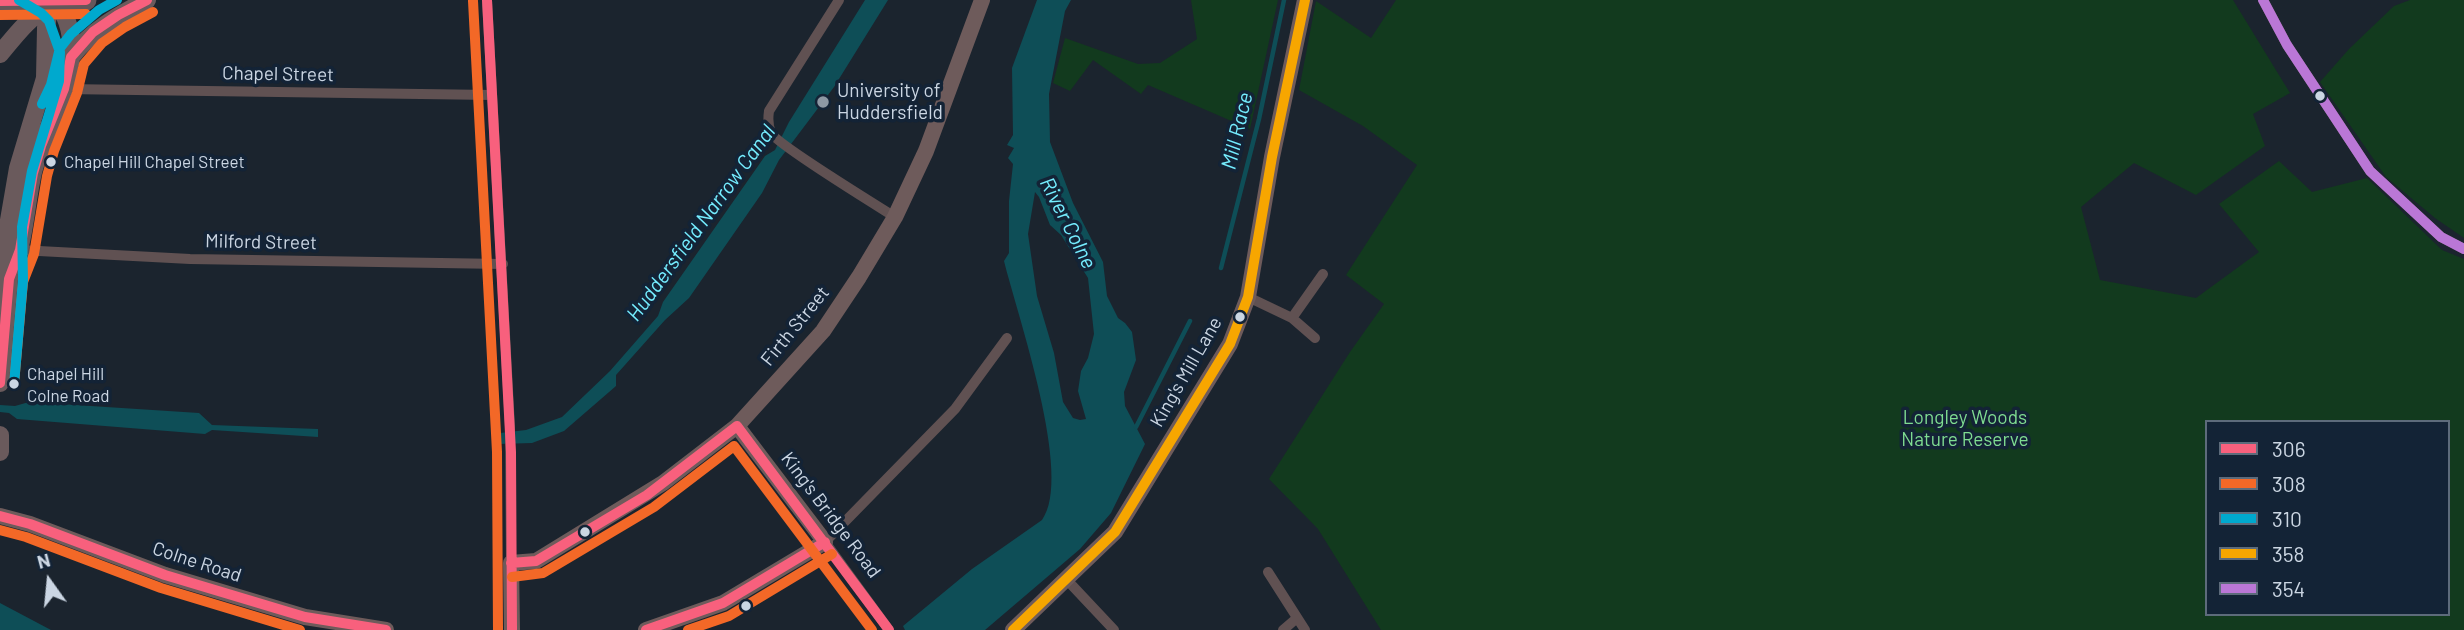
<!DOCTYPE html>
<style>
body{margin:0}
#map{position:relative;width:2464px;height:630px;overflow:hidden;background:#1b242e;font-family:Barlow,sans-serif}
canvas{display:block}
.legend{position:absolute;left:2205px;top:420px;width:245px;height:196px;box-sizing:border-box;background:#132336;border:2px solid #5d6b7b;margin:0;padding:9px 12px;list-style:none;font-size:21px;color:#cbd6e3}
.legend li{display:flex;align-items:center;gap:14px;height:35px}
.legend b{width:35px;border:2px solid #5d6b7b}
.north{position:absolute;left:14px;top:546px;width:70px;height:70px;-webkit-text-stroke:5px #132336;paint-order:stroke;rotate:345deg;font-size:19px;font-weight:700;line-height:28px;text-align:center;color:#cbd6e3}
.north::after{content:'';display:block;margin:auto;width:24px;height:32px;background:#cbd6e3;clip-path:polygon(50% 0,100% 100%,50% 72%,0 100%)}
</style>
<div id="map">
<canvas width="2464" height="630"></canvas>
<ul class="legend">
<li><b style="height:9px;background:#f8607d"></b>306</li>
<li><b style="height:9px;background:#f36827"></b>308</li>
<li><b style="height:9px;background:#00a9ce"></b>310</li>
<li><b style="height:9px;background:#f7a600"></b>358</li>
<li><b style="height:9px;background:#ba77d6"></b>354</li>
</ul>
<div class="north">N</div>
</div>
<script>
const c = document.querySelector('canvas').getContext('2d');
c.lineJoin = 'round';
function fill(path, color) {
  c.fillStyle = color;
  c.fill(path, 'evenodd');
}
function strokePath(path, color, width, dash) {
  c.strokeStyle = color;
  c.lineWidth = width;
  c.lineCap = dash ? 'butt' : 'round';
  c.setLineDash(dash || []);
  c.stroke(path);
}
function label(font, color, halo, rows, align = 'center') {
  c.font = font + ' Barlow,sans-serif';
  c.lineWidth = 7;
  c.setLineDash([]);
  c.textBaseline = 'middle';
  c.strokeStyle = halo;
  c.fillStyle = color;
  for (const [text, x, y, turn = 0] of rows) {
    c.save();
    c.translate(x, y);
    c.rotate((+turn || 0) * Math.PI / 180);
    c.textAlign = isNaN(turn) ? turn : align;
    if (halo) c.strokeText(text, 0, 0);
    c.fillText(text, 0, 0);
    c.restore();
  }
}
fill(new Path2D(`
 M1191,0H1278L1250,129L1148,85L1141,94L1093,60L1070,91L1053,83L1065,38L1138,64L1160,63L1197,39Z
 M1396,0H2233L2290,93L2253,114L2265,146L2196,195L2134,163L2081,207L2100,280L2196,298L2259,252L2219,204L2279,161L2312,192L2367,178L2442,250L2464,259V630H1381L1318,529L1269,479L1350,352L1384,304L1346,275L1417,165L1363,126L1299,90L1316,1L1371,38ZM2207,422H2448V614H2207Z
 M2410,0H2464V238L2435,218L2386,177L2320,82L2349,49L2394,6Z`), '#123a1e');
fill(new Path2D(`
 M865,0H888L834,87L779,160L762,193L689,298L665,320L616,375V386L564,431L532,443L499,444L500,433L526,430L562,417L610,371L658,316L663,302L765,156L775,150L789,122Z
 M1037,0H1071L1065,11L1049,94L1050,142L1073,203L1103,262L1107,296L1118,318L1125,323L1132,332L1136,360L1124,392L1125,406L1145,444L1111,513L1080,549L985,630H905L903,626L972,569L1042,520C1074,477 1017,314 1004,261L1009,253V201L1013,164L1008,158L1014,148L1007,145L1013,135L1012,68ZM1035,192L1039,197L1050,225L1061,235L1088,278L1094,334L1088,358L1081,371L1078,391L1086,419L1080,420L1073,418L1063,402L1054,353L1037,296L1028,234Z
 M29,402L199,413L212,425L318,429V437L212,430L205,434L17,419L9,413L0,412V405L15,406Z
 M0,603L51,630H0Z`), '#0e4e57');
strokePath(new Path2D(`
 M1221,268L1259,119L1284,0
 M1136,427L1190,321`), '#0e4e57', 4.5);
strokePath(new Path2D(`
 M487,0L510,427L511,563
 M839,0L769,111C768,118 768,126 771,133C778,145 876,205 895,217
 M2263,0L2287,45L2370,171L2441,237L2464,249
 M64,89L492,95
 M20,250L190,259L503,264
 M1248,297L1292,318L1315,338
 M1292,318L1323,274
 M1268,572L1305,630
 M1067,580L1114,630
 M889,630L825,542L955,409L1007,338
 M1283,630L1297,618`), '#605152', 10);
strokePath(new Path2D(`
 M0,516L30,524L165,575L305,617L386,630
 M512,630L511,563L536,561L663,483L737,426L823,331L859,277L895,217L926,151L982,0
 M646,630L723,603L825,542L737,426
 M1013,630L1115,532L1230,344L1248,297L1272,157L1305,0`), '#6e5b5b', 16);
strokePath(new Path2D(`
 M0,54C17,33 32,14 56,1
 M71,57C92,30 117,16 147,0
 M14,266C25,236 26,203 33,172C47,117 97,53 55,0
 M0,383L9,279L8,226L18,168L45,78L46,28L48,15L56,0
 M0,435V452`), '#6a5a5c', 18);
strokePath(new Path2D(`
 M0,1L86,0`), '#65575a', 21);
strokePath(new Path2D(`
 M487,0L511,452L512,630
 M0,1L86,0
 M0,383L9,279L20,250L33,173L41,146L64,89L71,57L93,32L118,15L147,0
 M0,516L30,524L165,575L305,617L386,630
 M511,563L536,561L647,495L737,426L889,630
 M646,630L723,603L825,542`), '#f8607d', 10);
strokePath(new Path2D(`
 M473,1L497,452L498,630
 M0,15L86,14
 M14,384L23,282L34,254L47,176L54,151L77,93L84,64L102,43L125,27L153,12
 M0,530L26,537L161,588L300,630
 M512,577L543,573L654,507L734,446L872,630
 M688,630L729,616L832,554`), '#f36827', 10);
strokePath(new Path2D(`
 M42,104L51,85L60,48L71,34L99,10L117,0
 M14,384L23,280L22,227L32,171L59,81L60,52L49,21L41,13L19,0`), '#00a9ce', 10);
strokePath(new Path2D(`
 M1013,630L1115,532L1230,344L1248,297L1272,157L1305,0`), '#f7a600', 10);
strokePath(new Path2D(`
 M2263,0L2287,45L2370,171L2441,237L2464,249`), '#ba77d6', 10);
for (const [x, y, r, color] of [
 [2320,96,6,"#cbd6e3"],
 [823,102,7,"#8d98a4"],
 [51,162,6,"#cbd6e3"],
 [1240,317,6,"#cbd6e3"],
 [14,384,6,"#cbd6e3"],
 [585,532,6,"#cbd6e3"],
 [746,606,6,"#cbd6e3"]
]) {
  const dot = new Path2D();
  dot.arc(x, y, r, 0, 2 * Math.PI);
  c.fillStyle = color;
  c.fill(dot);
  strokePath(dot, '#132336', 2.5);
}
label('17px', '#cbd6e3', '#132336', [
 ["Chapel Hill Chapel Street",64,162],
 ["Chapel Hill",27,374],
 ["Colne Road",27,396]
], 'left');
label('19px', '#cbd6e3', '#132336', [
 ["Chapel Street",278,74,1],
 ["Milford Street",261,242,1],
 ["Firth Street",795,326,-51],
 ["King's Mill Lane",1186,372,-60],
 ["King's Bridge Road",831,515,53],
 ["Colne Road",197,562,18]
]);
label('19px', '#cbd6e3', '#132336', [
 ["University of",837,91],
 ["Huddersfield",837,113]
], 'left');
label('19px', '#7fdc91', '#132336', [
 ["Longley Woods",1965,418],
 ["Nature Reserve",1965,440]
]);
label('italic 21px', '#75edff', '#132336', [
 ["Mill Race",1237,131,-77],
 ["Huddersfield Narrow Canal",701,223,-54],
 ["River Colne",1068,223,63]
]);
</script>
